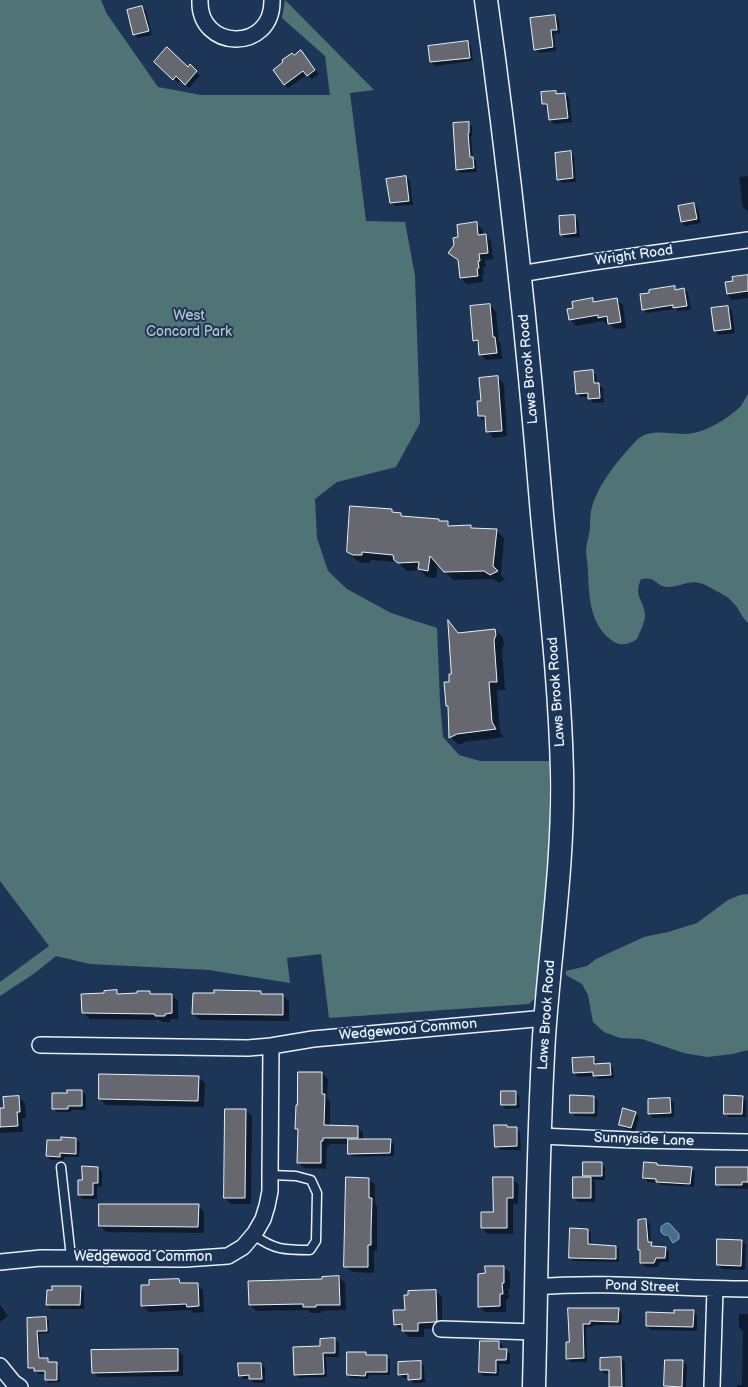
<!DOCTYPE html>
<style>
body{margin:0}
canvas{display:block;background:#1d3557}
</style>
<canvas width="748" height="1387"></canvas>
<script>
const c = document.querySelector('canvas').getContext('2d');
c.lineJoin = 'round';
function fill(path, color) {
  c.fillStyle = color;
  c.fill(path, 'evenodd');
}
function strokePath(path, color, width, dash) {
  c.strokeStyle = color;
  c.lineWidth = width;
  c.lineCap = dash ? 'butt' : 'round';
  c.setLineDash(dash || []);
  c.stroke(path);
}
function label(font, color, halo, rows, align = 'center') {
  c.font = font + ' "Balsamiq Sans",sans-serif';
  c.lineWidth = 4;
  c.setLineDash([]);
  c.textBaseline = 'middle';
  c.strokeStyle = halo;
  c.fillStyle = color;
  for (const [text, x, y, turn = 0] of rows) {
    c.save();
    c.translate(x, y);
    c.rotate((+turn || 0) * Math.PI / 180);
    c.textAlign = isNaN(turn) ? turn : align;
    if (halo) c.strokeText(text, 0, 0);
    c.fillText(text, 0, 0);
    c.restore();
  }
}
fill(new Path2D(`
 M0,0H101L107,14L158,87L201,95H330L325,56L282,18L285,0L374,90L350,93L366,221L405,222L415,276L420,423L396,467L337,482L315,499L317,538L328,571L347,589L391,613L437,628L440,702L443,737L459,755L480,761H549V889L538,995L529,1004L329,1018L321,954L287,958L290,983L209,970L90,964L56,956L35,973L0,996V982L49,946L0,881Z
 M748,394V623C742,618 740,611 736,606C733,603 730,599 727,597C724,595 703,583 700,583C688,580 677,588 666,587C655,585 656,576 641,579C633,597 644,599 645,615C645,622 640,632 637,639C628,645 619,647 610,639C590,623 589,597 588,573C588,565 586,556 586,549C587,542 589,535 590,528C590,521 590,513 592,507C599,483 618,460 635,442C650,425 674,437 693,433C710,430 728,418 740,407C743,404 745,398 748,394Z
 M748,894V1050L733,1054L707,1057L684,1053L642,1039L620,1038L604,1032L593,1022L588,995L582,984L566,975V971L587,966L596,959L644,937L668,932L697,923L728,900L740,895Z`), '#507475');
const water = new Path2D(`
 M667,1223L670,1224L679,1234V1239L673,1243C669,1239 671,1234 664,1235L661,1232V1227Z`);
fill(water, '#476f8f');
strokePath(water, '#87a3b9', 1);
fill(new Path2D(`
 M142,7L146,11L152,35L138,38L134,34Z
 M555,16L559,20L560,33L554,34L556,51L539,53L535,49Z
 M467,42L471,46L473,61L435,66L431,62Z
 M301,51L319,74L312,79L307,75L288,88L284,84L294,56Z
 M155,62L188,68L190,66L200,76L189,88L181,80L178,83Z
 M555,92L558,95L565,94L569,98L572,122L554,124L549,120L548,108L543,104Z
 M468,123L472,126V136H471L473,158L476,161L477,172L461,173L457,170Z
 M570,152L574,156L576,182L562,183L558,179Z
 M748,176V212L743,207L739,177Z
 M406,177L410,181L413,205L395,206L391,202L387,180Z
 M694,204L698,208L701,223L685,226L681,222Z
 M574,216L578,220L580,237L565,238L561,234Z
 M476,223L483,230V235H485L491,241L493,259L485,260L486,267H483L484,274L482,275L483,282L467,284L460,278L459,262L449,253Z
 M748,276V298L732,300L728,296L726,283L734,282Z
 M674,287L677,290L684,289L688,293L691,310L678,311L676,309L647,313L643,309Z
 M592,299L595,302L616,299L623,305L626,328L615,329L609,323L606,324L603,321L576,326L570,319L574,309Z
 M490,305L496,312L499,342L501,344L502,359L486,360L480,354L479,345L474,340Z
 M728,307L732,311L735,333L719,335L715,331L712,309Z
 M592,371L596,375L597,384L603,388L604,402L593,403L589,397H581L577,393Z
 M497,377L504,384L507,436L494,438L487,431L486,422L479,416L482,402Z
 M392,510L395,513L400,514L404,517L439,520L442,522H448L452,527L471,526L474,529L496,530L504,538L501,575L505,580L499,583L493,579L453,580L438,564L436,578L427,577L420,570L407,571L398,562L370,560V563H362L356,560L348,552Z
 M449,623L459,633L495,630L503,638L504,644L502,649L505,690H497L500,732L504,737L465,742L459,745L450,737L449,708L447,706L445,683H450L452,675Z
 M116,991L120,994H138L149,992L152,995H172L178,1001V1019H170V1022H162L160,1020L90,1019L83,1013Z
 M260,992L263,995H282L289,1001V1021L200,1020L193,1014Z
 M593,1058L597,1062V1065L609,1064L613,1068L614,1078L598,1079L594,1076L578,1077L574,1073Z
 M322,1073L328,1079L327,1099L330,1101V1126L357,1127L363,1133V1140H390L394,1144V1156L353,1157L349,1153V1144H329V1147L327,1146L326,1169L304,1168L298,1162L299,1132L296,1129Z
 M198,1077L205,1083L204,1107L106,1105L100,1099Z
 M82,1091L86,1095V1110H71V1112H57L53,1108L68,1094Z
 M515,1092L519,1096L520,1108L506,1109L502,1105Z
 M19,1097L25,1103L26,1118H22L23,1132L0,1133V1109H5Z
 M594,1097L598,1101L597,1117L575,1116L571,1112Z
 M742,1097L746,1101V1117H729L725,1113Z
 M670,1099L674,1103V1117L653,1118L649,1114Z
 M246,1110L252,1116L251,1204H231L225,1198Z
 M635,1113L639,1117L635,1132L624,1128L620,1124Z
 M506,1126L508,1128H516L520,1132L521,1150H500L496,1146Z
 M76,1139L80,1143L79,1157H64V1160H51L47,1156Z
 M601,1163L605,1167V1180H593L595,1182V1202H578L574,1198L585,1178L584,1176Z
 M645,1163L657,1164L659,1166L691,1168L695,1172L694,1187L661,1185L658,1183L648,1182L644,1178Z
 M98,1168L102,1172V1187L97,1186V1199H83L79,1195L83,1181Z
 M748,1168V1189L721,1188L717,1184Z
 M512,1178L519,1185L518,1204H513V1234H488L482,1228L494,1213Z
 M369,1179L375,1185V1203L377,1206V1251H374V1273L352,1272L345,1266Z
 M198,1205L204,1212V1233L106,1232L100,1226Z
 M646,1220L650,1224L651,1243L655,1247H665L669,1252V1262H660L658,1267H645L641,1263V1252L639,1250Z
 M571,1229L588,1230L591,1233V1246H616L619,1250V1262L573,1261L570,1258Z
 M718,1240L742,1241L746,1245L745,1270L722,1269L718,1265Z
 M504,1267L510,1273V1289H508L509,1299H506V1312H485L479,1306L486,1274Z
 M339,1277L345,1283L346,1310L321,1311V1313H311L308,1310L256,1311L250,1305L323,1280Z
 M179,1280L183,1284H197L203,1290L204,1312L194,1313L191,1310L149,1312L142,1306L150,1286Z
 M80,1287L84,1291V1309H51L47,1305Z
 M435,1291L442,1297V1328L424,1329V1337H409L395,1324L406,1311Z
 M0,1305L8,1316L0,1322Z
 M569,1309H618L622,1313V1325H593V1327H586L587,1362H571L567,1359L570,1343Z
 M693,1311L697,1315V1331L651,1330L647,1326L675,1314Z
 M739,1314H748V1387H737V1385H742L743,1331L739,1328Z
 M46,1318L49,1321V1333L39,1334L41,1359H47L50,1363H56L59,1366L60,1382L49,1383L46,1380V1374H38L35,1370H32L29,1367L28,1319Z
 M335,1339L339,1343V1357H326L327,1377L299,1378L295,1374Z
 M499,1342L503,1346V1350H506L510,1354V1364H499V1376H484L480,1372Z
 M177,1350L183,1355V1376L98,1377L93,1372Z
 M365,1353L368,1356H386L390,1359V1375H369L368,1379L351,1378L348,1375Z
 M621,1358L625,1362V1387H610V1374H605L601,1370Z
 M683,1361L687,1365L686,1387H666L665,1385Z
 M420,1362L424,1366L425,1383H413L409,1378H403L399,1374Z
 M261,1364L265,1368V1383H254L250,1379H244L240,1375Z`), '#0007');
const building = new Path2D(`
 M142,6L149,31L133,35L127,10Z
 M555,15L557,30H551L553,47L534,50L530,18Z
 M468,41L470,58L430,62L428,46Z
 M167,47L188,67L190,64L197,71L185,85L176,76L173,80L154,62Z
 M301,50L315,70L307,76L303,71L284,85L273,70L283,62L282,60L292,53L294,55Z
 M556,91V94L565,93L568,118L549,120L547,104H542L541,92Z
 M469,122V133H468L470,157H473L474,168L456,170L453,123Z
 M571,151L573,178L557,180L555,153Z
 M406,176L409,201L390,203L386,179Z
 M694,203L697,219L681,222L678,206Z
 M575,215L576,233L560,235L559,216Z
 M477,222L478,235L486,234L488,253L479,254L480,261H478L479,268L477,269L478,276L460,278L458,260L448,253L454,245L453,238L458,237L457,225Z
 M748,275V291L727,294L725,282L733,281L732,277Z
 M675,286V290L684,288L687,306L673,308V305L642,310L640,294L649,293V290Z
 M593,298V302L617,298L621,322L608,324L607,316L598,318V315L569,320L567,309L573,308L572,302Z
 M490,304L493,337H495L497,353L479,355L478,340L473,341L470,306Z
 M728,306L731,329L714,331L711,308Z
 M593,370L594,383H599L600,398L588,399V393L576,394L574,372Z
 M498,376L502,431L486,432L485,416H478L477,401H481L479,378Z
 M350,506L392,509V512L401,513V516L439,519V521H448V526L471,525V528L497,529L493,566L498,571L490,575L484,571L444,572L430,556L428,571L418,569L419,562L398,563L394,560L393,555L362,552V555H353L347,552Z
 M448,620L458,633L495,629L496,635L494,640L497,682H489L492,722L496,729L457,734L449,738L448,706H446L444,682H449V674H451Z
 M117,990V994L137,993V991H150V994H172V1013L165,1014V1016H155V1014L82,1013L81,994L104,993V991Z
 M214,990L261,991V994H283V1015L192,1014L193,993H214Z
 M594,1057V1064L610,1063L611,1075L593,1076V1072L573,1073L572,1058Z
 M298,1072H322V1094H325L324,1125L358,1126V1138H323V1141H321V1163H297L298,1129H295L296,1105H297Z
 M99,1074L199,1076L198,1101L99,1099Z
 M67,1090H82V1106H68V1109H52V1093H67Z
 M501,1091H516V1105H501Z
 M570,1095L594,1096V1113H570Z
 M724,1095L743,1096L742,1114H724Z
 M19,1096L20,1112H17L18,1126L0,1127V1108H4L3,1097Z
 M670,1098L671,1113L648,1114V1099Z
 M623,1108L636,1112L631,1128L619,1125Z
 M225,1109H246L245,1198H224Z
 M494,1125H507V1127H517V1146L495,1147Z
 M61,1137L76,1138V1154L60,1153V1157L46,1156L47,1140H61Z
 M348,1139H391L390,1153L348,1154Z
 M583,1162H602V1176H583Z
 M644,1162L657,1163V1165L692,1167L690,1184L656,1182V1179L643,1178Z
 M82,1166L98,1167V1183H93V1195H78V1180H82Z
 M716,1167H748V1182H742V1185H716Z
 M346,1177L369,1178V1198H372L371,1231V1245H368V1267H344Z
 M493,1177H513V1198H507V1228H481V1212H493Z
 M573,1177H591V1198H573Z
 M99,1204H199L198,1227L99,1226Z
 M646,1219L648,1242H652L651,1246L666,1247L665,1258H656L654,1263H640V1250H638V1220Z
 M570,1228L588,1229V1244L616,1246V1259L569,1258Z
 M717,1239L742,1240L741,1266L717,1265Z
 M485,1266H504V1283H502L503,1294H500V1306L478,1307V1274L485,1273Z
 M339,1276L340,1305H316V1307H303V1304L249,1305L248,1281L322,1279V1277Z
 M179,1279L180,1283H198L199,1306L187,1307L186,1304L141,1306V1285H149V1280Z
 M52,1286H81L80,1305H46L47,1290H52Z
 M436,1290L437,1321L435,1322L418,1323V1331H402V1324L394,1325L393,1310H405L404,1295H408V1291Z
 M568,1308H619L618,1322L590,1321V1324H583L584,1358L566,1359V1342H569Z
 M674,1310H694L693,1327L646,1326V1312L674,1313Z
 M46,1317L47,1331H37L39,1358H48V1362H57V1380H45V1371H34V1368H28L27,1318Z
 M335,1338V1353H323L324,1374L294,1375L293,1347L320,1346V1339Z
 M480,1341H499V1349H507L506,1360H496V1373L479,1372Z
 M178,1349V1371L92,1373L91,1350Z
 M347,1352H366V1355H387V1372H366L365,1376L347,1375Z
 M621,1357L622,1387H609V1370H600V1358Z
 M665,1360H683L682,1387L664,1386Z
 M421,1361V1379L408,1380V1374L398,1375V1362Z
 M238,1363H261L262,1379H249V1375L239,1376Z`);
fill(building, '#676770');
strokePath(building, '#e8f1f8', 1);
const lane = new Path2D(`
 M61,1167L71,1257
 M254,1235C274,1250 285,1250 310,1250L316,1241L317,1193L311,1180L296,1176L270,1175`);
const street = new Path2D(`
 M200,0C198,51 273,53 272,0
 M520,274L593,262L748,240
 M40,1045L248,1048L271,1046
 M540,1136L631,1140L748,1142
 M0,1262L41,1258L185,1259L228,1256L243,1247L255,1233L263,1219L267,1206L270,1191V1175L271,1046L313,1039L546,1018
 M536,1287C607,1281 677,1289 748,1289
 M441,1329L535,1332
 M0,1366L13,1382L20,1387
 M712,1387L715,1289`);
const secondary = new Path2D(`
 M486,0C510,171 528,342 542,514C550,600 560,686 562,772C564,861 550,949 544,1037C537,1154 537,1271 534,1387`);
strokePath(lane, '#e8f1f8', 11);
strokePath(street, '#e8f1f8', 18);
strokePath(secondary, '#e8f1f8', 25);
strokePath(lane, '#1d3557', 8);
strokePath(street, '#1d3557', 15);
strokePath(secondary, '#1d3557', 22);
label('14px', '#e8f1f8', '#1d3557', [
 ["Wright Road",634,256,-8],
 ["Laws Brook Road",529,369,-95],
 ["Laws Brook Road",557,692,-94],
 ["Laws Brook Road",547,1015,-86],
 ["Wedgewood Common",408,1030,-5],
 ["Sunnyside Lane",644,1140,2],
 ["Wedgewood Common",143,1257],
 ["Pond Street",642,1287,2]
]);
label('14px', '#b3c5ca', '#1d3557', [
 ["West",189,316],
 ["Concord Park",189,332]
]);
</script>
